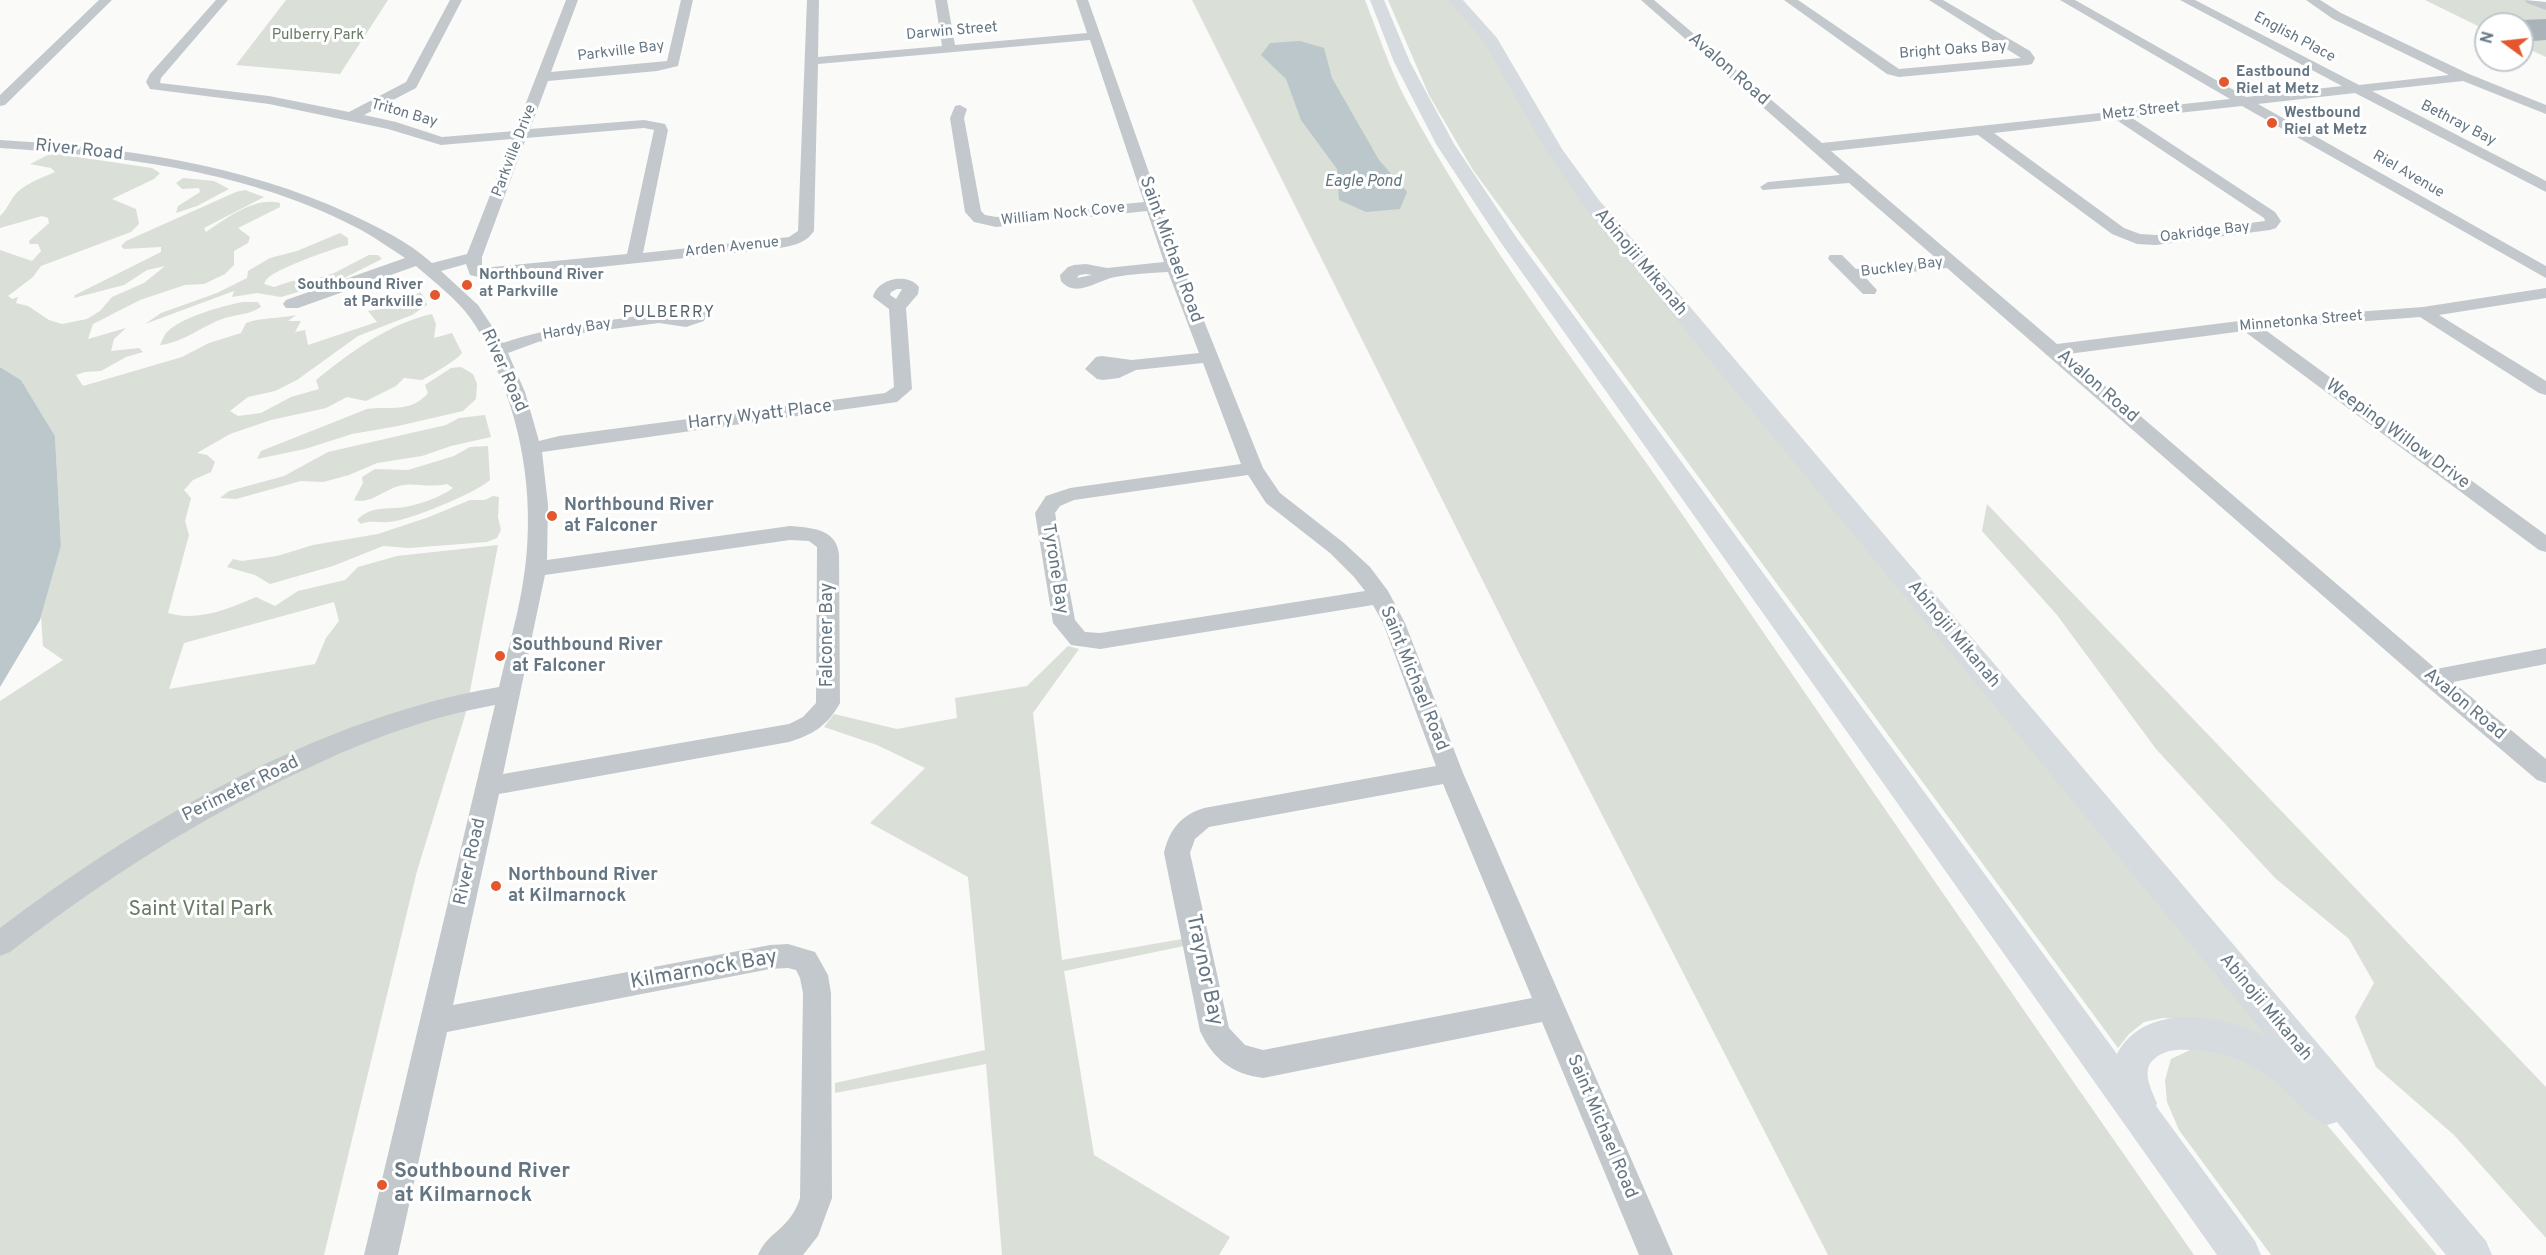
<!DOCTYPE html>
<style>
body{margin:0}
#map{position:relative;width:2546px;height:1255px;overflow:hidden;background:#fafaf8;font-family:Overpass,sans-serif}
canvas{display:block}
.north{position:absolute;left:2474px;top:12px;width:60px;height:60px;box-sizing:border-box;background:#fff;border:2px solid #c1c8cd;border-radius:50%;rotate:285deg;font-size:16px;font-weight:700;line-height:24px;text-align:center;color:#657683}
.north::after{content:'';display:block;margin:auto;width:21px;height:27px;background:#e4572e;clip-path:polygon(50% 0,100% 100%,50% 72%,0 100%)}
</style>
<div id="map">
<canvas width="2546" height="1255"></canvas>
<div class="north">N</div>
</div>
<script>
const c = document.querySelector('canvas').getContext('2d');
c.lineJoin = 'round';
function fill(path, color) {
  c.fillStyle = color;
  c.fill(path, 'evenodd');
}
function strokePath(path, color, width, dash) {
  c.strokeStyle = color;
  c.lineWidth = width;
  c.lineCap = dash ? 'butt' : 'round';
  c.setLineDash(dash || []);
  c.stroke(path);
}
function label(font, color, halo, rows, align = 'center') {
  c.font = font + ' Overpass,sans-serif';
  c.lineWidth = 6;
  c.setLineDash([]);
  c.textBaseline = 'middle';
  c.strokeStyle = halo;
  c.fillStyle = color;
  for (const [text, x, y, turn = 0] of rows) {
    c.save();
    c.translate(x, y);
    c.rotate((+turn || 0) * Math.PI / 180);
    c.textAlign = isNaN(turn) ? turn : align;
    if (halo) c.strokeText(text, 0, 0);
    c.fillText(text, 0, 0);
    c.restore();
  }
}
fill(new Path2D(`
 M286,0H388L340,74L236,65Z
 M1192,0H1365C1378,33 1389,67 1405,98C1483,245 1588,377 1682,514C1852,761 2022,1009 2194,1255H1828L1518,651Z
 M1388,0H1450L1483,38L1545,145L2285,1046L2223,1022L2163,1018L2144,1022L2129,1034L2118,1048L1473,170L1429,95Z
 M2425,0H2525L2546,9V57L2522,46V24H2486V30Z
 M57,154L152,168L160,173L154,179L112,199L136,209L139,224L131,232L41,266L33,277L8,296L12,299L18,297L16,303L28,306L49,320L62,324L87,319L100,311L112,297L144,283L165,266L147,270L124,285L74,298L75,295L161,252V247L124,249L121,246L126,241L236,192L245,190L264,197L204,228L206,232C225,219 255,196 280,203V207L238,228L250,237L248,243L234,251V265L225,274L204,284L185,285L140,300L93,324L88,339L126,328L114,339L111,351L139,348L143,352L126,357L101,371L85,372L76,375L83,386L182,357L209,343L241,333L246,323C263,317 278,319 296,315L288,321H301L295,332L305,330L308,345L377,322L368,311C387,309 404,304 420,292L425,298L427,305L412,315L358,336L297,380L275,391L248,397L230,411L238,416L261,413L291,397L319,389L316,380C351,352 388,324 432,314L436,324L434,338L452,333L462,353C456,361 432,374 422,380L404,378L396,386L366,401L347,397L326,408L271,420L230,434L197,453L207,455L215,462L211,472L193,480L184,490L191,498L185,521L189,535L168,613C197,622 229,609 256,597L275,606L298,591L345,580L358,567L397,556L498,545L466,712L417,871L324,1255H0V701L63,660L43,646L41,616L61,546L55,436L21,380L0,367V250L32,261L41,251L38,244H30L29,241L49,223L48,218L42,216L0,228V216C7,209 9,203 14,196C23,184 42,178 55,172L51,168L30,164L48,155ZM334,602L339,621L326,638L315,664L169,689L184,643Z
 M183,178L214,181L229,189L197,206L176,213L178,206L200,192L199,188L182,189L176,183Z
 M340,233L348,238V245C334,248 279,268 269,277C266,279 265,282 264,284L274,287L292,281L315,279L334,273L369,255H378L382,259L342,279L281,297L257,293L232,297L234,291L145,324L161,313L217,293L247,278L248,271L270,258L297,251Z
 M243,302H258L261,307C249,315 238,314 225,318C203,325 183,343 160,345C162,341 164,335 167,332C182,317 222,306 243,302Z
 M461,367L473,374L477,384L476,399L463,411L398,426L352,434L305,449L257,459L261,451L367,409C391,406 411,413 428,393L425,385L451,368Z
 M485,415L491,437L451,446L422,456L377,463L349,475L323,482L301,481L236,499L220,498L229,491L284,476L328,452L446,425L459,418Z
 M488,446L490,480C476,493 408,521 389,522C379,523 371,520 361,524L357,520C372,505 386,510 405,507C421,504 441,497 453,488L447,484C428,488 418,483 404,485C386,487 372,505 354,500L363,483L362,477L375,469L408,470L454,456L470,447Z
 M493,496L499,497L498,517L501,530L497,538L487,542L409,548L383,546L333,566L270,584L255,575L227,567L233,559L242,561L277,556L313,545L378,534L429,517L470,500H485Z
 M1987,504L2546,1087V1238L2454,1135L2376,1067L2355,1017L2374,983L2349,939L2275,878L2156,749L2057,615L1982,531Z
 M1068,646L1079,649L1033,713L1062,960L1182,939L1184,946L1064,971L1094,1155L1230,1237L1219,1255H1002L986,1064L835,1093V1083L985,1050L968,877L870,823L925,768L877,745L824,727L834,714L897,729L957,718L955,698L1027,686Z
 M2190,1050H2221L2289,1080L2437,1255H2271L2179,1130L2167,1102L2165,1080L2171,1059Z`), '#dadfd7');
fill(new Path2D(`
 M1300,41L1324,48L1332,78L1379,160L1407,192L1400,209L1366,212L1339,200L1337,169L1301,120L1286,79L1261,55L1270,43Z
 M0,367L21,380L55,436L61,546L40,620L0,687Z`), '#bbc7cb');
fill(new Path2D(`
 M2546,19V40L2533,41L2522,36V20Z`), '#aab3b9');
fill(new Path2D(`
 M99,0H112L5,105L0,106V95Z
 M216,0H228L161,78L160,83L269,96L349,112L406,82L450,0H462L416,88L364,115L396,122L442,137L515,131L566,0H578L551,72L667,61L681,0H693L678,66L657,71L548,81L530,129L644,120L665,124L668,130L643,253L780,238L789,237L798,231L807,0H819L818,57L942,46L935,0H947L955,45L1087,33L1076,0H1088L1182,266L1263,468L1280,493L1344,543L1370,567L1388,591L1405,623L1463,773L1673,1255H1639L1542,1022L1263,1078C1232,1074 1213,1059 1200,1031L1164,853C1169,830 1181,815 1204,808L1436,766L1383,623L1373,605L1100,649L1071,645L1053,623L1035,513L1046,496L1070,488L1241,464L1203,363L1136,370L1119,378L1103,380L1097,379L1085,369L1096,357L1102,356L1132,360L1199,353L1168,272C1150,273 1132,274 1115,277C1098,280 1076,299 1061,281L1060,275L1068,267L1074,265L1086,264L1107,268L1164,262L1147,211L996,227L974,222L965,212L950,118L955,106L960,105L967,109L964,118L981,211L985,215L996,217L1144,202L1090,40L818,64L814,231C805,244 794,245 780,248L486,279L470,275L466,264L441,271L478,305L503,343C552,326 601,322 652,314C664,312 674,304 687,304C694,304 703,305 708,311L704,321L686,327L659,323L581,333L538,342L508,353L525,392L539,441L559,436L885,393L894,387L889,309L873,297C877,279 907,272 919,287L918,294L906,308L912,389L897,402L542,452L548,505L547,560L790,526C811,528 836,528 839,554L840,703C827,726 814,734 789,742L499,794L453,1005L770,945L788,944L815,952L828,975L831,993L832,1198L818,1236L803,1255H758C768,1231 790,1230 800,1198L803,993L800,978L796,970L788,968L770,969L447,1032L398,1255H364L495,705C428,717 367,740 306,769C199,818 102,881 10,952L0,956V928C143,820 321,717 499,687C506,656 515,626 521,594C535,523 528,447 501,380C493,359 484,337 471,319C456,298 434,282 416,266L298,308H286L283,304L286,300L405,258C391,249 377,239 363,231C252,171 123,156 0,148V140C120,147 240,163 350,214C378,227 409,242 432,263L467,254L512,139L441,145L388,129L269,104L150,89L146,82L150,74ZM644,128L654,130L627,254L482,268V257L526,138ZM1086,274L1092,275L1077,278L1079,275ZM897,289H902L896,299L890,295L891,292ZM684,314H690L679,316ZM1248,475L1266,503L1330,553L1354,577L1365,591L1100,633L1085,632L1075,620L1055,513L1060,506L1074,500ZM790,540L809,541L817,547V554L816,703L803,717L789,724L503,774L545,575ZM1443,784L1532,998L1263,1050L1245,1045L1229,1028L1190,853L1195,839L1209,827Z
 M1641,0H1654L1822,143L2230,99L2060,0H2075L2246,97L2342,86L2180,0H2195L2359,85L2449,75L2333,19L2306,0H2320L2341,13L2469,74L2546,105V114L2463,81L2372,91L2546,181V192L2355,93L2258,104L2546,266V278L2242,106L2132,118L2275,212L2281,221L2276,228L2270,230L2156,245L2137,244L2112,234L1978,135L1831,151L2057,344L2247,320L2423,307L2546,288V298L2439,315L2546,381V395L2539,393L2420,317L2264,329L2546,535V552L2539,550L2244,331L2068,354L2436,669L2546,648V664L2453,682L2546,759V783L2537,780L2424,684L1947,268L1865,277L1877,290L1875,294H1863L1830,261L1828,258L1830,255H1842L1856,269L1937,259L1849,183L1763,190L1760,187L1768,182L1840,175ZM2115,119L2264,218L2265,221L2156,235L2140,234L2124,228L1994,133Z
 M1784,0H1798L1899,69L2021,58L1929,0H1943L2030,51L2035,58L2032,64L2027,65L1899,77L1887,74Z
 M2525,0L2546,2V10L2527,3Z`), '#c3c8cc');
fill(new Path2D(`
 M1370,0H1384L1410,62L1454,144L1516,237L2117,1054C2145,1001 2223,1015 2267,1037L1585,208L1545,149L1483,40L1448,0H1463L1497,38L1562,149L1599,200L2486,1241L2492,1255H2446L2337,1122L2327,1125C2310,1119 2302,1106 2289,1094C2261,1067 2230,1051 2191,1050C2177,1049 2163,1050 2153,1060C2141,1071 2152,1091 2157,1103L2156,1106L2255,1241L2261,1255H2217L1499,240L1436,144L1394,62Z`), '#d6dbdf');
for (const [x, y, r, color] of [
 [2224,82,6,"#e4572e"],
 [2272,123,6,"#e4572e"],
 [467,285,6,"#e4572e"],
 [435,295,6,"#e4572e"],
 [552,516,6,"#e4572e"],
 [500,656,6,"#e4572e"],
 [496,886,6,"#e4572e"],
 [382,1185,6,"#e4572e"]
]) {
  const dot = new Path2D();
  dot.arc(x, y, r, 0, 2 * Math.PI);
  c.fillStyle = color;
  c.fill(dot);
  strokePath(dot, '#fff', 2);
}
label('15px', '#657683', '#fff', [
 ["Darwin Street",952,32,-5],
 ["English Place",2294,38,28],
 ["Bright Oaks Bay",1953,51,-4],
 ["Parkville Bay",621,52,-7],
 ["Metz Street",2141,112,-6],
 ["Triton Bay",404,114,16],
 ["Bethray Bay",2458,124,27],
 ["Parkville Drive",515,151,-69],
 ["Riel Avenue",2408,175,30],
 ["William Nock Cove",1063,215,-6],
 ["Oakridge Bay",2205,233,-7],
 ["Arden Avenue",732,248,-6],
 ["Buckley Bay",1902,268,-7],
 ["Minnetonka Street",2301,322,-5],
 ["Hardy Bay",577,330,-10]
]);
label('15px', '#687a64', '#fff', [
 ["Pulberry Park",318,36]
]);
label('bold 15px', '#657683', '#fff', [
 ["Eastbound",2236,73],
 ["Riel at Metz",2236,90],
 ["Westbound",2284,114],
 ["Riel at Metz",2284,131],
 ["Northbound River",479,276],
 ["at Parkville",479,293],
 ["Southbound River",423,286,"right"],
 ["at Parkville",423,303,"right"]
], 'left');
label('italic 16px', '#60757c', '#fff', [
 ["Eagle Pond",1363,183]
]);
c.letterSpacing = '1.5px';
label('16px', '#57646e', '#fff', [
 ["PULBERRY",669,314]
]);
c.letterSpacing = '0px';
label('18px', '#657683', '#fff', [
 ["Avalon Road",1728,70,41],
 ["River Road",79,151,6],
 ["Saint Michael Road",1170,250,70],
 ["Abinojii Mikanah",1640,263,50],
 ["River Road",503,371,66],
 ["Avalon Road",2097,387,41],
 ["Harry Wyatt Place",760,416,-7],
 ["Weeping Willow Drive",2397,435,36],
 ["Tyrone Bay",1054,569,81],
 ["Falconer Bay",828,635,-90],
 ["Abinojii Mikanah",1953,635,50],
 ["Saint Michael Road",1413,679,68],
 ["Avalon Road",2464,705,40],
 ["Perimeter Road",241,790,-26],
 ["River Road",471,862,-77],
 ["Abinojii Mikanah",2265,1008,50],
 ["Saint Michael Road",1601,1127,67]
]);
label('bold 18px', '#657683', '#fff', [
 ["Northbound River",564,506],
 ["at Falconer",564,527],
 ["Southbound River",512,646],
 ["at Falconer",512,667],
 ["Northbound River",508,876],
 ["at Kilmarnock",508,897]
], 'left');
label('21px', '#687a64', '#fff', [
 ["Saint Vital Park",201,911]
]);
label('21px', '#657683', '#fff', [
 ["Traynor Bay",1203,970,78],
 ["Kilmarnock Bay",704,971,-10]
]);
label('bold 21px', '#657683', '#fff', [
 ["Southbound River",394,1173],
 ["at Kilmarnock",394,1197]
], 'left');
</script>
